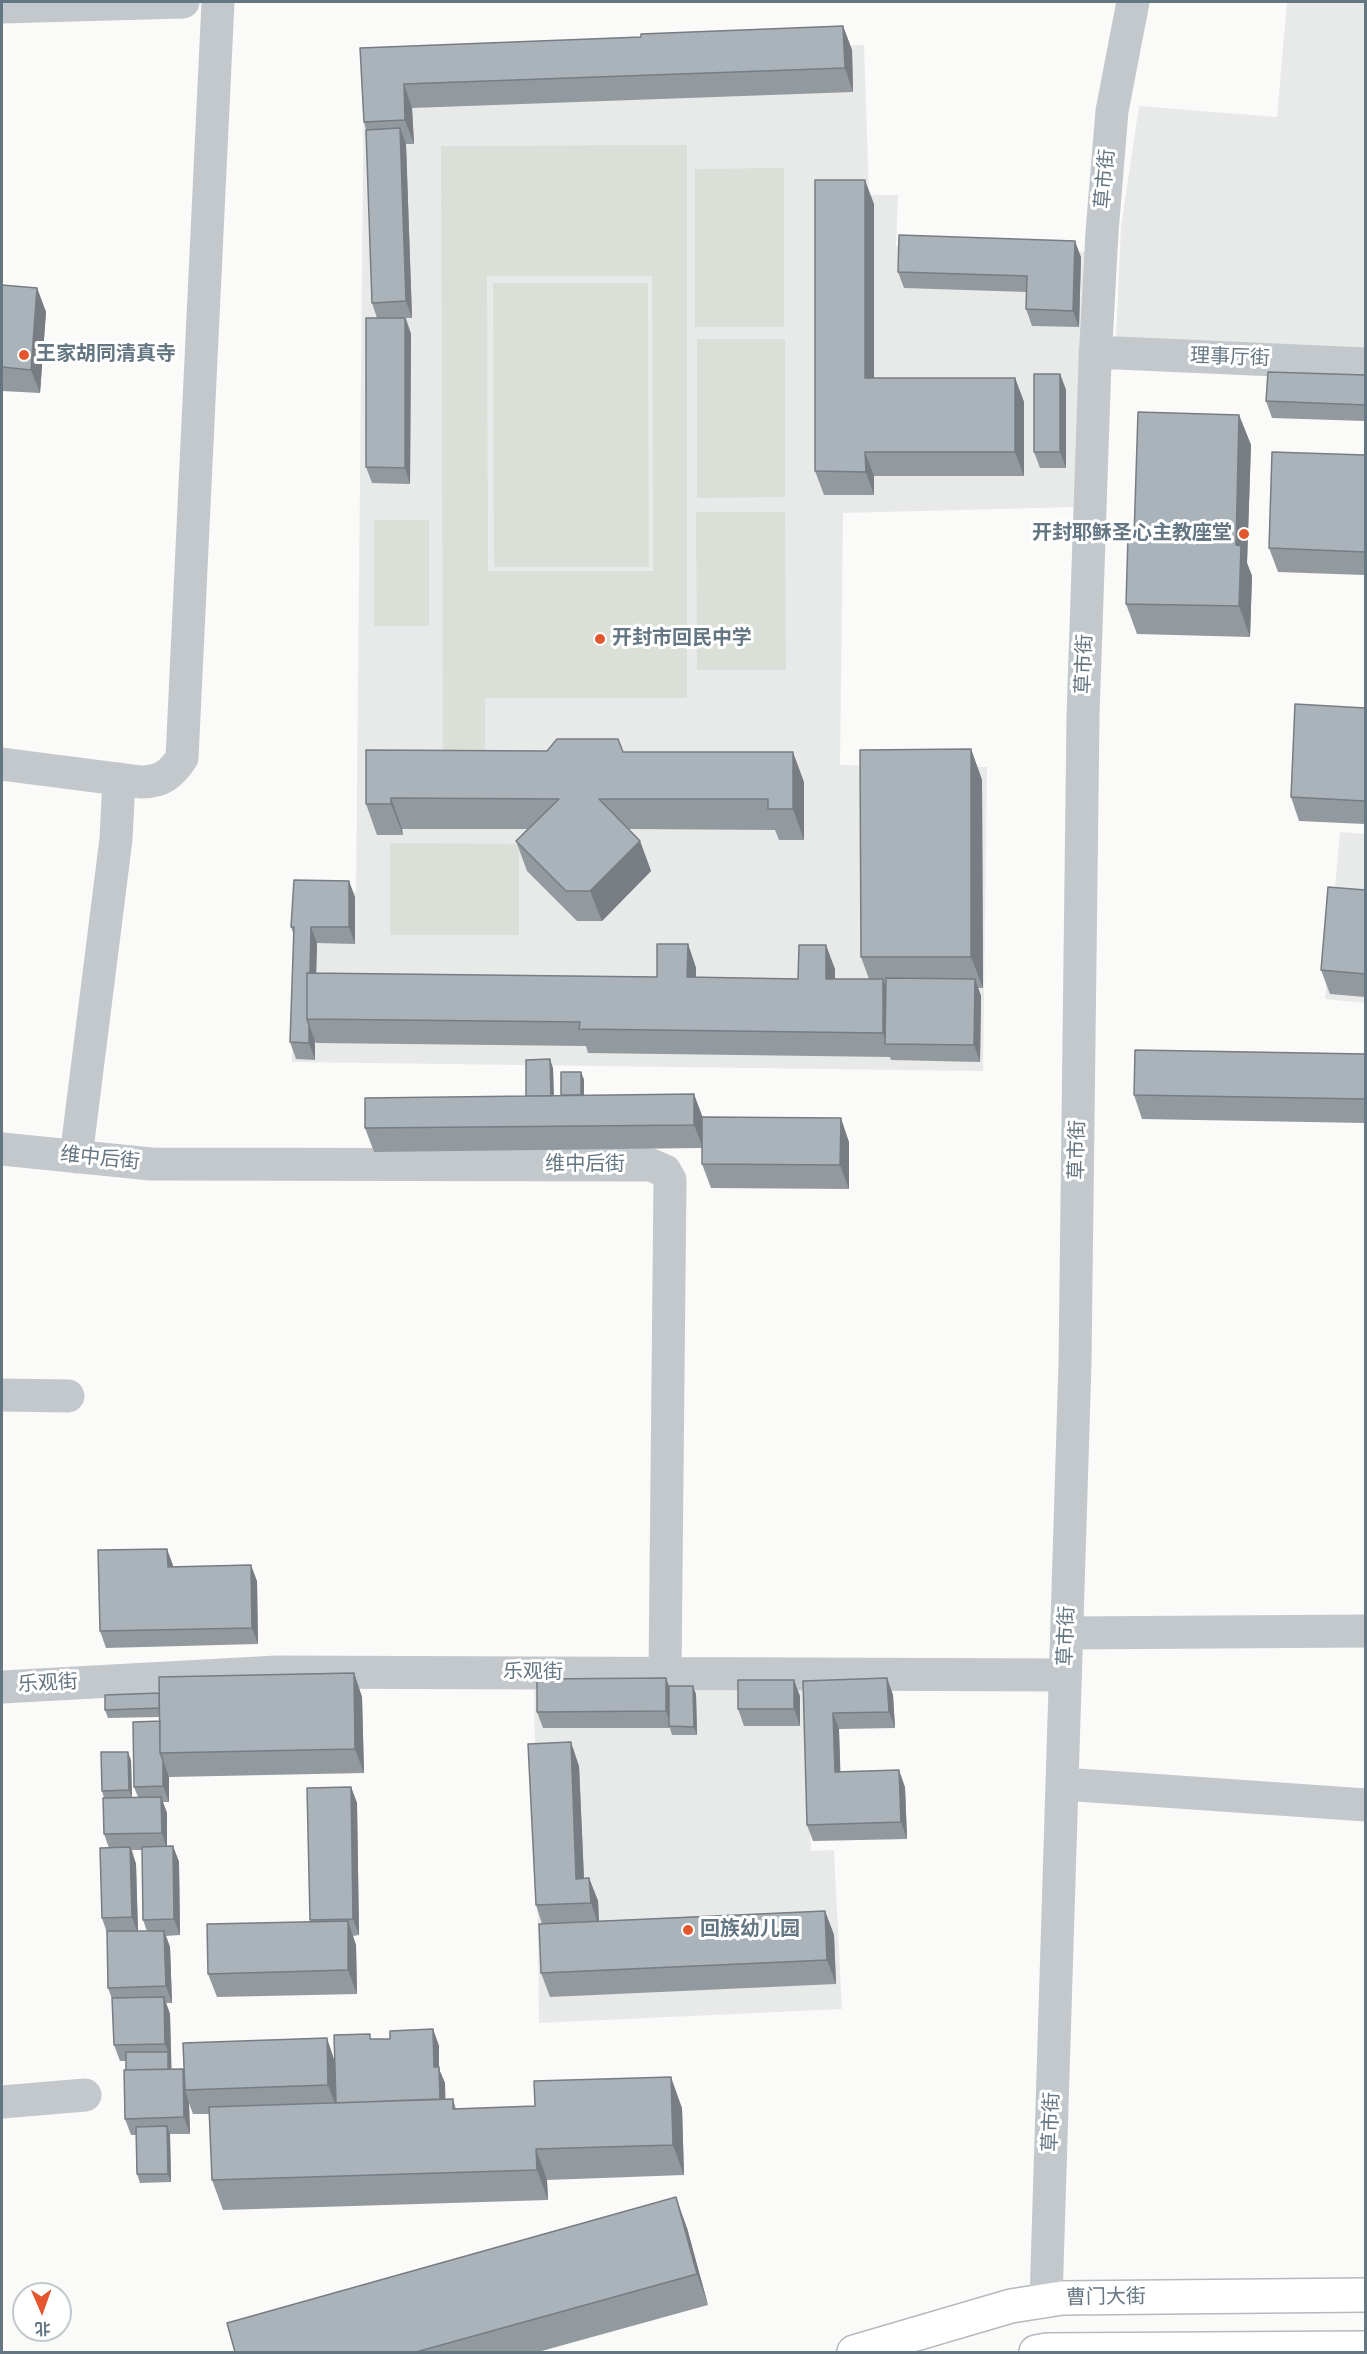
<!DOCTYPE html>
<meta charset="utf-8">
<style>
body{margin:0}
#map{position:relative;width:1367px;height:2354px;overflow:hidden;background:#fafaf8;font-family:"Varela Round","Noto Sans SC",sans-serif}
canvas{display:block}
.frame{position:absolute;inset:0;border:3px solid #657683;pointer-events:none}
.north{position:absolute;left:12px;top:2282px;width:60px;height:60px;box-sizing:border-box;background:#fff;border:2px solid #c1c8cd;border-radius:50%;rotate:178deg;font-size:16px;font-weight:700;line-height:24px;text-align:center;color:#657683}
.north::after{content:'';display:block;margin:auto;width:21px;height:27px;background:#e4572e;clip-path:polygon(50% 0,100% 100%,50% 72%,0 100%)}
</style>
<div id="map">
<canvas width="1367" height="2354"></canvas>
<div class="frame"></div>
<div class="north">北</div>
</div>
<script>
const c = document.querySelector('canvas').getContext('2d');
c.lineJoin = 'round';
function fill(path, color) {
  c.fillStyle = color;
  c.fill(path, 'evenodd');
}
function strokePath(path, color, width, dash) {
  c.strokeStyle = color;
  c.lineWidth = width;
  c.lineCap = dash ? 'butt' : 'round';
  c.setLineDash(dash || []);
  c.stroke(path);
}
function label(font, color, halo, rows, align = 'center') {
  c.font = font + ' "Varela Round","Noto Sans SC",sans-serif';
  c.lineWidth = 6;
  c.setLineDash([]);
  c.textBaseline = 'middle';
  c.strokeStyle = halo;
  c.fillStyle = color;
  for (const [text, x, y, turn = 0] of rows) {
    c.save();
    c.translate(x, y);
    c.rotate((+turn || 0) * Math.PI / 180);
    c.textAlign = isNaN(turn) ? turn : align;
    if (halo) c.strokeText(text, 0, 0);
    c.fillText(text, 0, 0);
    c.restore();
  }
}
fill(new Path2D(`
 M1287,2H1365V349L1116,338L1121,227L1139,106L1277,117Z
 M864,45L869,195H898L896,246L1088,252L1075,507L843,513L840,765L987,767L983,1071L292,1062L295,891L356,892L364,64Z
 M1340,832L1365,834V1003L1325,999Z
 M534,1687L805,1690L811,1851L834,1850L842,2009L539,2023Z`), '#e8e9e9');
fill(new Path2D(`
 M687,145V698H485V772L443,773L441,146ZM487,276H652L653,571H488Z
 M784,168V327H695V169Z
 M493,283H648L649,567H494Z
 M697,339H785V497L697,498Z
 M696,512H785L786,670H697Z
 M374,520H429V626H374Z
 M390,843L519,844V935H390Z`), '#dadfd7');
const major = new Path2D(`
 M854,2352L1011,2306L1062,2298L1366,2295
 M1036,2352L1047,2350L1366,2348`);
strokePath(major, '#b5babe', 36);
strokePath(new Path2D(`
 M2,7L183,2
 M1095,352L1366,364
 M2,764L141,782C162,782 171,774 182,758L218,2
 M2,1149L151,1164L651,1165L665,1171L670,1180L665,1673
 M76,1157L116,839L119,779
 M2,1395L68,1396
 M1067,1633L1366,1631
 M2,1687L277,1672L1065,1675
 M1063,1784L1366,1805
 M2,2102L85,2095
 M1046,2301L1075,1363L1083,716L1095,362L1102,232L1112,111L1133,2`), '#c3c8cc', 33);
strokePath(major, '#fff', 33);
fill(new Path2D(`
 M843,26L852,50L853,92L412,108L414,144H406L412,318H406L411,334L410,484L372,483L366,467L377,318L372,303L366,130L364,122L360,48L641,37Z
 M874,204V378H1015L1024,402V476H874V495H824L815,471Z
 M1081,257L1079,327L1032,326L1026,309L1027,292L904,288L898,272Z
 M2,285L37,288L46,312L40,393L2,391Z
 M1060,374L1066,390V468H1040L1034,452Z
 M1365,375V421L1272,418L1266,401Z
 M1239,415L1251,445L1247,563L1252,576L1250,637L1137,634L1126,604Z
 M1365,455V575L1278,572L1269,548Z
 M1365,708V824L1299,821L1291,797Z
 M971,749L982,780L983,988H978L981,996L980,1062L891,1060L890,1057L588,1053L586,1046L316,1043L315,1041V1060L296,1059L290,1042L294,936L291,927L355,897V944L317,943L316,973L657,977L688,944L696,968V978L798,979L835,969V979H869L861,957Z
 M366,750L623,752L804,782V840H779L775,830L629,829L640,841L651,871L602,921H577L527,871L516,841L527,829H402L403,835H377L366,804Z
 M1365,890V997L1330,994L1321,970Z
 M1365,1054V1123L1142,1119L1134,1095Z
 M553,1068L554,1096L561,1095L581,1072L584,1080V1095L702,1117L849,1142V1189L711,1188L702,1164V1148L374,1152L365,1128L526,1096Z
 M173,1565V1567L257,1581L258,1644L106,1648L100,1631Z
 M354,1673L362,1697L364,1773L169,1777V1802H163L167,1813V1846H173L179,1862L180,1935L166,1936L170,1947L172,2003H166L170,2014L171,2069L184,2072L334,2059L372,2039H390L433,2029L439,2046V2069L445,2083V2099H453L456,2109L682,2108L684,2175L547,2180L548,2200L223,2210L212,2180L210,2114H193L189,2103L190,2134H170L171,2182L140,2183L137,2174L136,2135H131L125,2119L126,2061H120L114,2045L112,1999L108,1988L107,1933L102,1918L109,1848L104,1834V1798L102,1791L131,1760L132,1797H138L134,1787L160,1721V1717L108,1718L105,1710L159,1693ZM132,1850H142L143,1920L147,1931H138L136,1864Z
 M887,1678L893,1695L895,1728L839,1729L840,1772L905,1787L907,1839L813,1841L807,1825L803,1681Z
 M669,1686L696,1694L697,1735H672L670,1728H543L537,1712Z
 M800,1696V1726H744L738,1709Z
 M579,1766L584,1878H589L598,1901L599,1921L825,1911L834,1935L836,1984L550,1997L541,1973L542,1924L536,1905Z
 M351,1787L357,1803L359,1935L353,1936L356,1945L357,1994L217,1997L208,1974L311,1922L310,1920Z
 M687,2228L708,2305L538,2352H235Z`), '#929a9f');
fill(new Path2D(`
 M843,26L852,50L853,92L845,68Z
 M404,84L412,108L414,144L405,120Z
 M400,128L406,144L412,318L406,301Z
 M865,180L874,204V402L865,378Z
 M1075,241L1081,257L1079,327L1073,311Z
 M37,288L46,312L40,393L31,370Z
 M405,318L411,334L410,484L405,468Z
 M1060,374L1066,390V468L1060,452Z
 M1015,378L1024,402V476L1015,452Z
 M1239,415L1251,445L1247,563L1252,576L1250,637L1239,606L1236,545Z
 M865,452L874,476V495L866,472Z
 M971,749L982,780L983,988L971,957Z
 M793,752L804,782V840L793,809Z
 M391,798L402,829L403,835L391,804Z
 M640,841L651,871L602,921L590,891Z
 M349,881L355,897V944L349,927Z
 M311,927L317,943L315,1019H309Z
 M688,944L696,968V1001L687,977Z
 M826,945L835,969V1003L826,979Z
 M883,979L892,1003L887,1044L883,1033Z
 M975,979L981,996L980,1062L974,1045Z
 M309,1025L315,1041V1060L309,1043Z
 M550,1059L553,1068L554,1108L551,1100Z
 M581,1072L584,1080V1119L581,1111Z
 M694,1094L703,1118V1148L694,1125Z
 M841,1118L849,1142V1189L840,1165Z
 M167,1549L173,1565L174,1583L168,1567Z
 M251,1565L257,1581L258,1644L252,1628Z
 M354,1673L362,1697L364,1773L355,1749Z
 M666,1678L672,1694V1728L666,1711Z
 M887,1678L893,1695L895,1728L889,1712Z
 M794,1680L800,1696V1726L794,1709Z
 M693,1686L696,1694L697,1735L694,1727Z
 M833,1713L839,1729L841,1789L835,1772Z
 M571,1742L579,1766L585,1902L576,1879Z
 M128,1752L131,1760L132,1798L129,1790Z
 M163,1760L169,1777V1802L163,1786Z
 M899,1770L905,1787L907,1839L901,1822Z
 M351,1787L357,1803L359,1935L353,1919Z
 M161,1797L167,1813V1849L162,1833Z
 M173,1846L179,1862L180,1935L174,1919Z
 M130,1847L136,1864L138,1934L132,1917Z
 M589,1878L598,1901L599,1926L591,1903Z
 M825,1911L834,1935L836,1984L827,1960Z
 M348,1921L356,1945L357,1994L348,1970Z
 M164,1931L170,1947L172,2003L166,1986Z
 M164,1997L170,2014L172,2085L169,2077L168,2052L165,2044Z
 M433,2029L439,2046V2069L445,2083L446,2115L440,2099L434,2067Z
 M327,2038L335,2062L337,2109L328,2085Z
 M183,2069L189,2085L185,2090L189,2103L190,2134L184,2117Z
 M671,2077L682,2108L684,2175L673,2145Z
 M167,2126L170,2134L171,2182L168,2174Z
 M536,2149L547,2180L548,2200L537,2170Z
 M676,2197L687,2228L708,2305L697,2274Z`), '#777d82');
const building = new Path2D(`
 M843,26L845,68L404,84L405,120L364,122L360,48L641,37V34Z
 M400,128L406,301L372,303L366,130Z
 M815,180H865V378H1015V452H865L866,472L815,471Z
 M899,235L1075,241L1073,311L1026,309L1027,276L898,272Z
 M2,285L37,288L31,370L2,367Z
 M366,318H405V468L366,467Z
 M1268,372L1365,375V405L1266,401Z
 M1034,374H1060V452H1034Z
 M1138,412L1239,415L1236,545L1241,546L1239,606L1126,604L1128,536L1134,537Z
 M1272,452L1365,455V552L1269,548Z
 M1295,704L1365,708V801L1291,797Z
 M557,739H618L623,752H793V809H768V799H599L640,841L590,891H566L516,841L559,799L391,798V804H366V750L547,751Z
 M971,749V957H861L860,750Z
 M294,880L349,881V927H311L310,973H307V1019L309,1025V1043L290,1042L294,927H291Z
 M1328,887L1365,890V974L1321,970Z
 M657,944H688L687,977L798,979L799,945H826V979H883V1033L579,1029L580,1022L307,1019V973L657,977Z
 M886,978L975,979L974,1045L885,1044Z
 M1135,1050L1365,1054V1099L1134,1095Z
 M550,1059L551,1096H526V1060Z
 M561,1072H581V1095H561Z
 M694,1094V1125L365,1128V1098Z
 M702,1117L841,1118L840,1165L702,1164Z
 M167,1549L168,1567L251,1565L252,1628L100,1631L98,1550Z
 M354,1673L355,1749L160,1753L159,1677Z
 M666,1678V1711L537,1712V1679Z
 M887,1678L889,1712L833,1713L835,1772L899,1770L901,1822L807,1825L803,1681Z
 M738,1680H794V1709H738Z
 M669,1686H693L694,1727L669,1726Z
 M159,1693V1708L105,1710V1695Z
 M160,1721V1753L163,1760V1786L134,1787L133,1722Z
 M571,1742L576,1879L589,1878L591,1903L536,1905L528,1744Z
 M101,1752H128L129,1790L102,1791Z
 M351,1787L353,1919L310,1920L307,1788Z
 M161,1797L162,1833L104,1834L103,1798Z
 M173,1846L174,1919L143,1920L142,1847Z
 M130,1847L132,1917L102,1918L100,1848Z
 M825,1911L827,1960L541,1973L539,1924Z
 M348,1921V1970L208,1974L207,1924Z
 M107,1931H164L166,1986L108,1988Z
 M164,1997L165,2044L114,2045L112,1998Z
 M433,2029L434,2067H439L440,2099L336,2103L334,2035L370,2034V2039H390V2031Z
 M327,2038L328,2085L185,2090L183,2043Z
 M126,2052H168V2069L126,2070Z
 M183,2069L184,2117L125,2119L124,2070Z
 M671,2077L673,2145L536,2149L537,2170L212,2180L209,2107L453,2099V2109L535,2106L534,2081Z
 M167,2126L168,2174H137L136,2127Z
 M676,2197L697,2274L416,2352H235L227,2323Z`);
fill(building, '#aab3b9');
strokePath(building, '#777d82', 1.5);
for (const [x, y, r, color] of [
 [24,355,6,"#e4572e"],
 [1244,534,6,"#e4572e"],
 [600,639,6,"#e4572e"],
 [688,1930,6,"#e4572e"]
]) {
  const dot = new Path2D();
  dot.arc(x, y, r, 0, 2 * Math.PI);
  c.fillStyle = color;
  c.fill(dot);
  strokePath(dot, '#fff', 2);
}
label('20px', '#657683', '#fff', [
 ["草市街",1106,179,-85],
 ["理事厅街",1230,358,2],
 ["草市街",1085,664,-88],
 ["草市街",1078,1150,-89],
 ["维中后街",100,1159,6],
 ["维中后街",585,1165],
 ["草市街",1067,1636,-88],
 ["乐观街",533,1673],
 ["乐观街",48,1684,-3],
 ["草市街",1052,2122,-88],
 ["曹门大街",1106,2298,-1]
]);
label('bold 20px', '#657683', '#fff', [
 ["王家胡同清真寺",36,355],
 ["开封耶稣圣心主教座堂",1232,534,"right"],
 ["开封市回民中学",612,639],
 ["回族幼儿园",700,1930]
], 'left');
</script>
